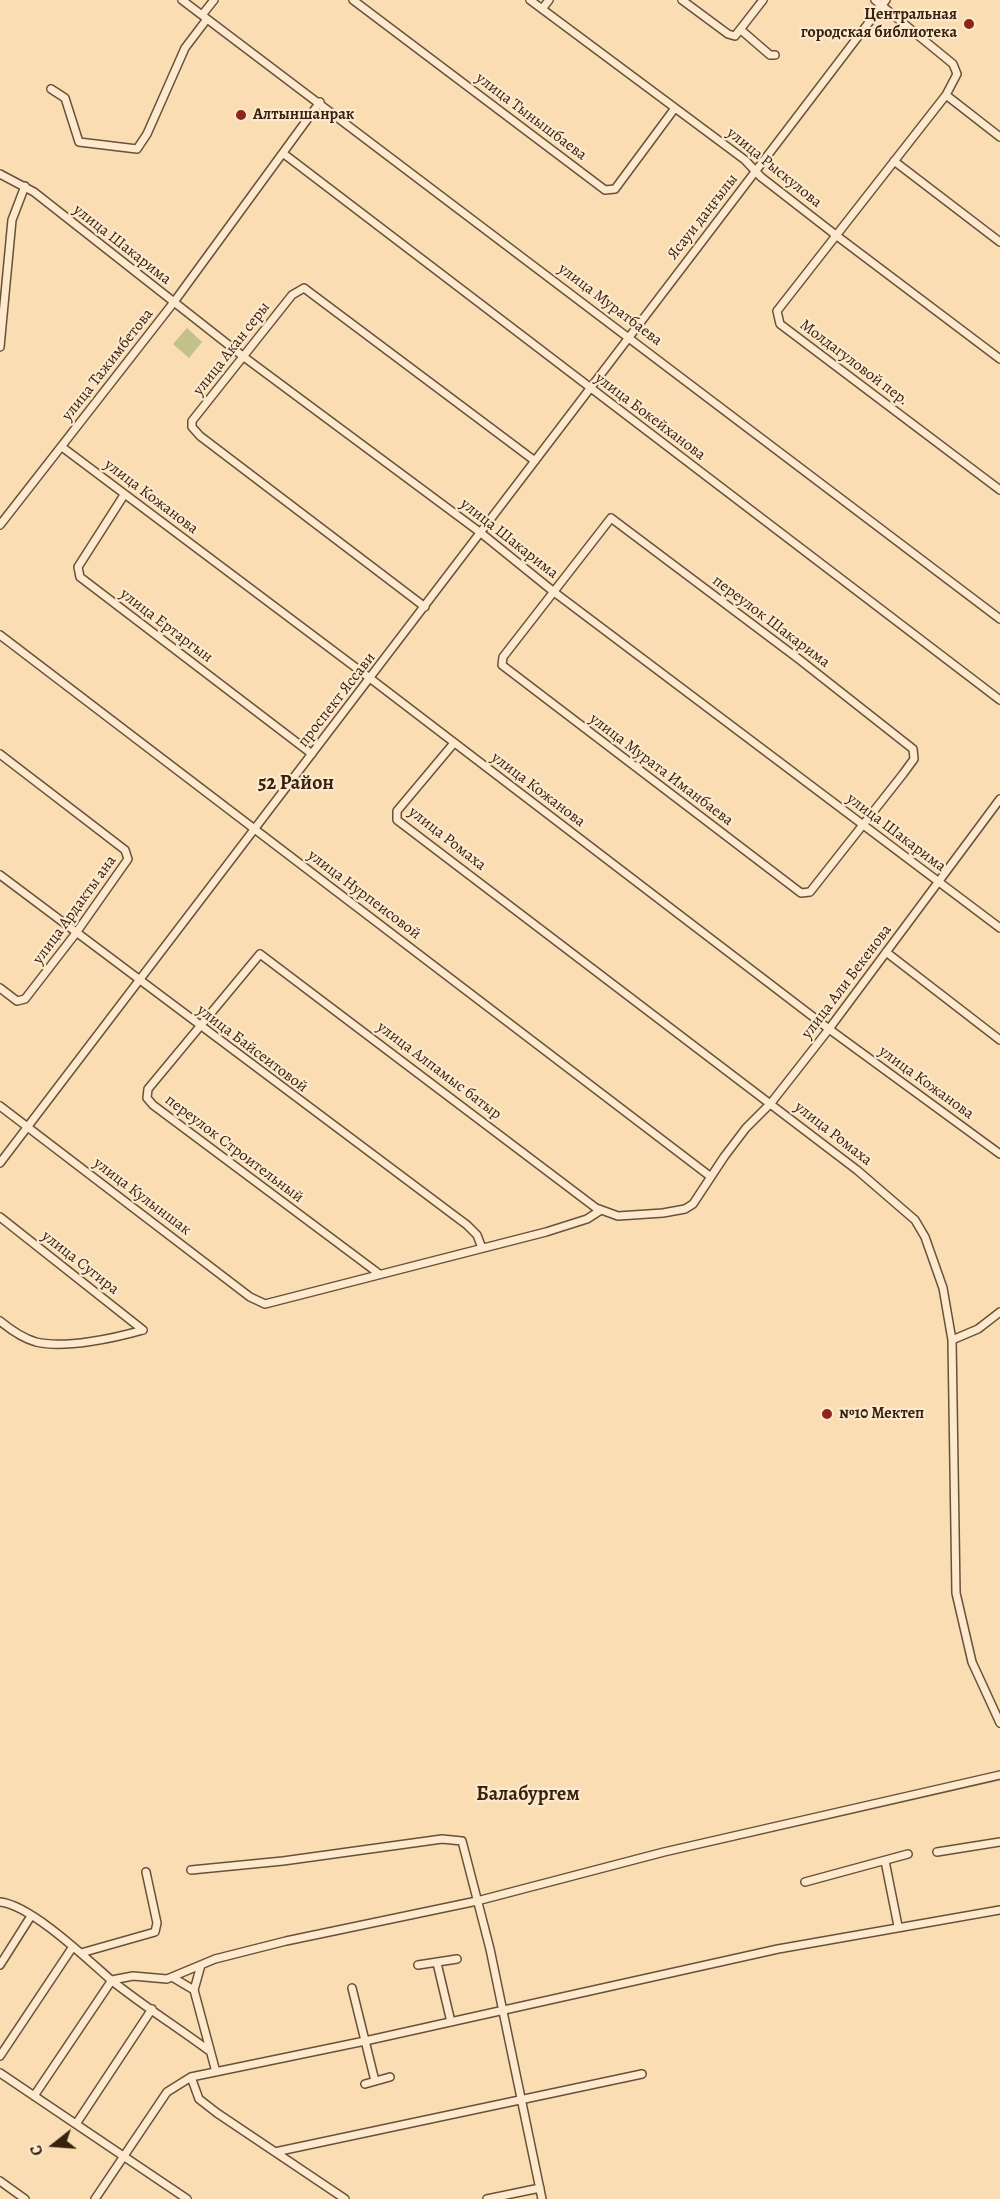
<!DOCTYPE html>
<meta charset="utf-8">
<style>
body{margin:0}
#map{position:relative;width:1000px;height:2199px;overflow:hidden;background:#fbddb3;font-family:Alegreya,serif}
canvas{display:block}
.north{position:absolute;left:24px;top:2115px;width:60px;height:60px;-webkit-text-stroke:4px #fce9ce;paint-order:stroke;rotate:253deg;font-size:16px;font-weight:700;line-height:24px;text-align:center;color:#37220f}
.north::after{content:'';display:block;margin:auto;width:21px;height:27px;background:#37220f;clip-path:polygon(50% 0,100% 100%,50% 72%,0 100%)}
</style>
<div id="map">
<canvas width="1000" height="2199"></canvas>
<div class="north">С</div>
</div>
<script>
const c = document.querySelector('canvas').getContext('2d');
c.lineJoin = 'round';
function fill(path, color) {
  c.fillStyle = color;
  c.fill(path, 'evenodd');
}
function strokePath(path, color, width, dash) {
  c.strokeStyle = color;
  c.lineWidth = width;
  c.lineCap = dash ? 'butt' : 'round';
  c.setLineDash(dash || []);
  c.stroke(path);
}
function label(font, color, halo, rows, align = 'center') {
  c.font = font + ' Alegreya,serif';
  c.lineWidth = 4.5;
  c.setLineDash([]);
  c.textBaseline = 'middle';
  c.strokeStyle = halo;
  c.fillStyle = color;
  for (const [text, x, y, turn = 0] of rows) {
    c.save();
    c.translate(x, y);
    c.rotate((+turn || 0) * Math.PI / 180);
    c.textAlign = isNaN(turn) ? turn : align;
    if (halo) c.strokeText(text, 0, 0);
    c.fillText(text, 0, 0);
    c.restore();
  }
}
fill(new Path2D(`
 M187,328L202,342L189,358L173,344Z`), '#c3c089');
const minor = new Path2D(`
 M182,0L1000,619
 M353,0L605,190L615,189L675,108
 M530,0L745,160L761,177L837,236L1000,359
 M682,0L728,34L735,36L763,0
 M875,0L953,64L957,74L946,95L777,311L780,324L1000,490
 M542,9L549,0
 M202,15L214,0
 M741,30L770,55H775
 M51,89L65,98L79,142L137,149L147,134L185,48L207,19
 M946,95L1000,137
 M284,154L1000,700
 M894,161L1000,242
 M0,174L34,192L244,357L481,533L554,592L1000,928
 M0,347L12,220L25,186
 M62,447L371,679L829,1029L1000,1154
 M124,495L78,567L80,577L312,754
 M611,518L800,660L913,749L914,759L903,774L810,892L801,893L502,665L503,657Z
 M0,525L174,302L320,102
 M425,607L200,436L192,427V421L292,295L304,288L535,461
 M0,635L711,1177
 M454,743L397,811V820L857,1170L915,1220L925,1237L943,1288L952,1340L956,1593L972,1662L1000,1723
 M0,754L125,850L128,859L76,933L25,999L17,1001L0,988
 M0,875L467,1225L477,1235L482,1248
 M886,952L1000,1040
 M0,1106L250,1297L265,1304L546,1232L587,1219L601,1210
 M0,1163L886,0
 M0,1217L143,1330
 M378,1273L153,1105L147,1098L148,1089L260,954L596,1208L618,1216L663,1213L685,1209L693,1204L724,1157L746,1128L771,1103L829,1029L1000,799
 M0,1321C11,1330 22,1338 36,1342C65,1349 115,1338 143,1330
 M952,1340L978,1329L1000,1312
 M937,1852L1000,1842
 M885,1861L898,1926
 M191,1870L283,1861L442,1839L462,1841L490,1949L542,2199
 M805,1882L908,1854
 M0,1902C31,1905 87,1959 111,1980C142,2005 177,2027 208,2050
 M81,1953L155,1932L157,1923L146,1872
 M437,1963L451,2022
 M0,1965L31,1916
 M201,1965L194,1990L216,2072
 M418,1965L457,1959
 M172,1977L194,1990
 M352,1988L375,2081
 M0,2056L72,1948
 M0,2073L187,2199
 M191,2077L199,2099L217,2113L345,2199
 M365,2084L390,2077
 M34,2096L112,1980L133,1976L167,1979L215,1959L286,1941L477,1901L664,1852L1000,1775
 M76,2124L152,2009
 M275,2152L642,2074
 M0,2181L25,2199
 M95,2199L167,2092L191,2077L365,2041L778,1949L1000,1910
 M487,2199L540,2188`);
strokePath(minor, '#685138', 10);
strokePath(minor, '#fce9ce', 7);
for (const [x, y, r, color] of [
 [969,24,6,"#8f2418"],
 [241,115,6,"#8f2418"],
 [827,1414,6,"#8f2418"]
]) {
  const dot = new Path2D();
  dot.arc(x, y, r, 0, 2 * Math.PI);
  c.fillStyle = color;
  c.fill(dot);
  strokePath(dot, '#fce9ce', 2);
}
label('bold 16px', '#37220f', '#fce9ce', [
 ["Центральная",957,15,"right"],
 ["городская библиотека",957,33,"right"],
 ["Алтыншанрак",253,115],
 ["№10 Мектеп",839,1414]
], 'left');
label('16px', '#37220f', '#fce9ce', [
 ["улица Тынышбаева",531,117,37],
 ["улица Рыскулова",774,168,39],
 ["Ясауи даңғылы",703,217,-52],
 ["улица Шакарима",122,245,38],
 ["улица Муратбаева",610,305,37],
 ["улица Акан серы",232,349,-52],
 ["Молдагуловой пер.",854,363,37],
 ["улица Тажимбетова",108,365,-52],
 ["улица Бокейханова",650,417,37],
 ["улица Кожанова",151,497,37],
 ["улица Шакарима",509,539,38],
 ["переулок Шакарима",771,622,37],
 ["улица Ертаргын",166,626,37],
 ["проспект Яссави",337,700,-52],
 ["улица Мурата Иманбаева",661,770,37],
 ["улица Кожанова",538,790,37],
 ["улица Шакарима",896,833,37],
 ["улица Ромаха",447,839,38],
 ["улица Нурпеисовой",364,895,37],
 ["улица Ардакты ана",75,910,-54],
 ["улица Али Бекенова",847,982,-53],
 ["улица Байсеитовой",252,1049,37],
 ["улица Алпамыс батыр",439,1071,37],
 ["улица Кожанова",926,1083,36],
 ["улица Ромаха",833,1134,38],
 ["переулок Строительный",234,1149,37],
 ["улица Кулыншак",142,1197,37],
 ["улица Сугира",80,1263,38]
]);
label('bold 20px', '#37220f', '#fce9ce', [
 ["52 Район",296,784],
 ["Балабургем",528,1795]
]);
</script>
